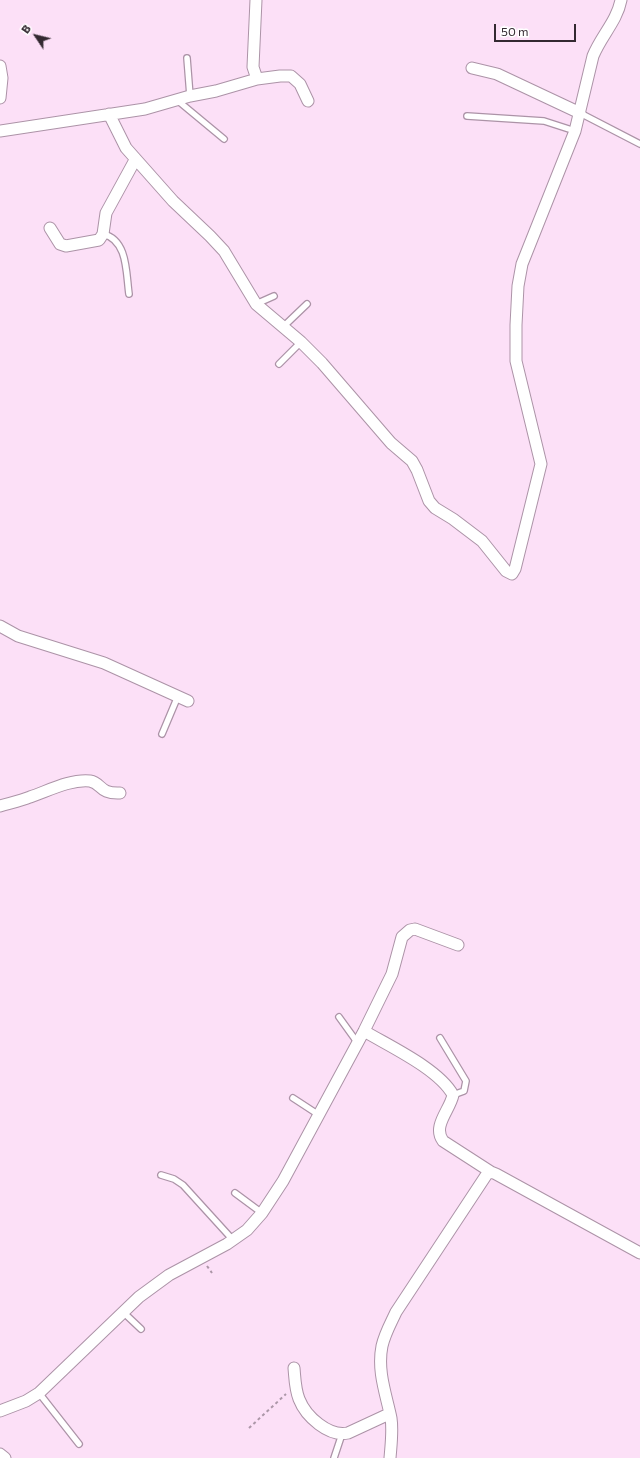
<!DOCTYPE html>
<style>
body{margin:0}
#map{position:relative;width:640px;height:1458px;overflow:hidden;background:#fce0f7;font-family:Commissioner,sans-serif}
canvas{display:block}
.north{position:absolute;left:16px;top:16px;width:40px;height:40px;-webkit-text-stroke:3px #fff;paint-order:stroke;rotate:305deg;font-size:11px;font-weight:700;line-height:16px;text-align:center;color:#332931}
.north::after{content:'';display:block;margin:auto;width:14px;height:18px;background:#332931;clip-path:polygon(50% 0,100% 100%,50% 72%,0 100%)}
.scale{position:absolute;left:494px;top:24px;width:82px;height:18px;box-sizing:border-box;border:2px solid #332931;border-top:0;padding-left:5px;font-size:12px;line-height:14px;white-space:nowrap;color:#332931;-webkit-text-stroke:3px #fff;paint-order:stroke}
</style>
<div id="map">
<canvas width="640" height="1458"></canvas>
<div class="north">B</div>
<div class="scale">50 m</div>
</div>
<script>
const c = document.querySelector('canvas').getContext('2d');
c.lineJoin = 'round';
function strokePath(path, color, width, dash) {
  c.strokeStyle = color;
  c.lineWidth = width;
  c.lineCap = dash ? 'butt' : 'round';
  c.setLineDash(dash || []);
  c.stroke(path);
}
const lane = new Path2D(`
 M187,58L190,96
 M177,100L224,139
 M580,113L640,144
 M467,116L544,121L575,131
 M103,234C128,240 126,273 129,294
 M256,304L274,296
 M284,326L307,304
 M279,364L301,342
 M162,734L178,696
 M339,1017L357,1042
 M440,1038L466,1081L464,1091L453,1095
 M293,1098L319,1115
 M161,1175L174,1179L183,1185L233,1240
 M235,1193L262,1213
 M123,1312L141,1329
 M39,1393L79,1444
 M334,1458L342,1434`);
const street = new Path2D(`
 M256,0L253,67L257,79
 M0,66L2,78L0,98
 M472,68L497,74L580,113
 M109,114L126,148L173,201L210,236L224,251L256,304L301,342L322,363L391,443L412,461L417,470L429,501L435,508L453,519L482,541L506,571L512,574L515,569L541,464L516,361V325L518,286L522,264L575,131L593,56C601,36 617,21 621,0
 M0,131L145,109L190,96L216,91L257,79L280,76H291L300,84L308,101
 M50,228L60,244L66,246L99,240L103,234L106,213L135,160
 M0,626L18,636L104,663L188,701
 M0,806C10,803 20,801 30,797C48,791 70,779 90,781C102,783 99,794 120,793
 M364,1031C389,1046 439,1069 453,1095C450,1110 432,1126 443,1141L491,1172
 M294,1368C295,1379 295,1389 299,1399C306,1417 329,1437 348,1433L389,1414
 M0,1411L26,1401L39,1393L139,1297L169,1275L227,1244L247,1230L262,1213L283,1181L364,1031L392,974L402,937L410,930L415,929L458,945
 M0,1454L5,1458
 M390,1458C391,1445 393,1431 391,1418C386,1394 377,1371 382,1346C385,1333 391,1323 396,1312L487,1174L491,1172L496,1174L640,1253`);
strokePath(lane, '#ac93a7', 8);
strokePath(street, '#ac93a7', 13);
strokePath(new Path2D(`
 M207,1266L212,1273
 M249,1428L286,1394`), '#ac97a8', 2, [3, 3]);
strokePath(lane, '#fff', 5.5);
strokePath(street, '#fff', 11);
</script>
